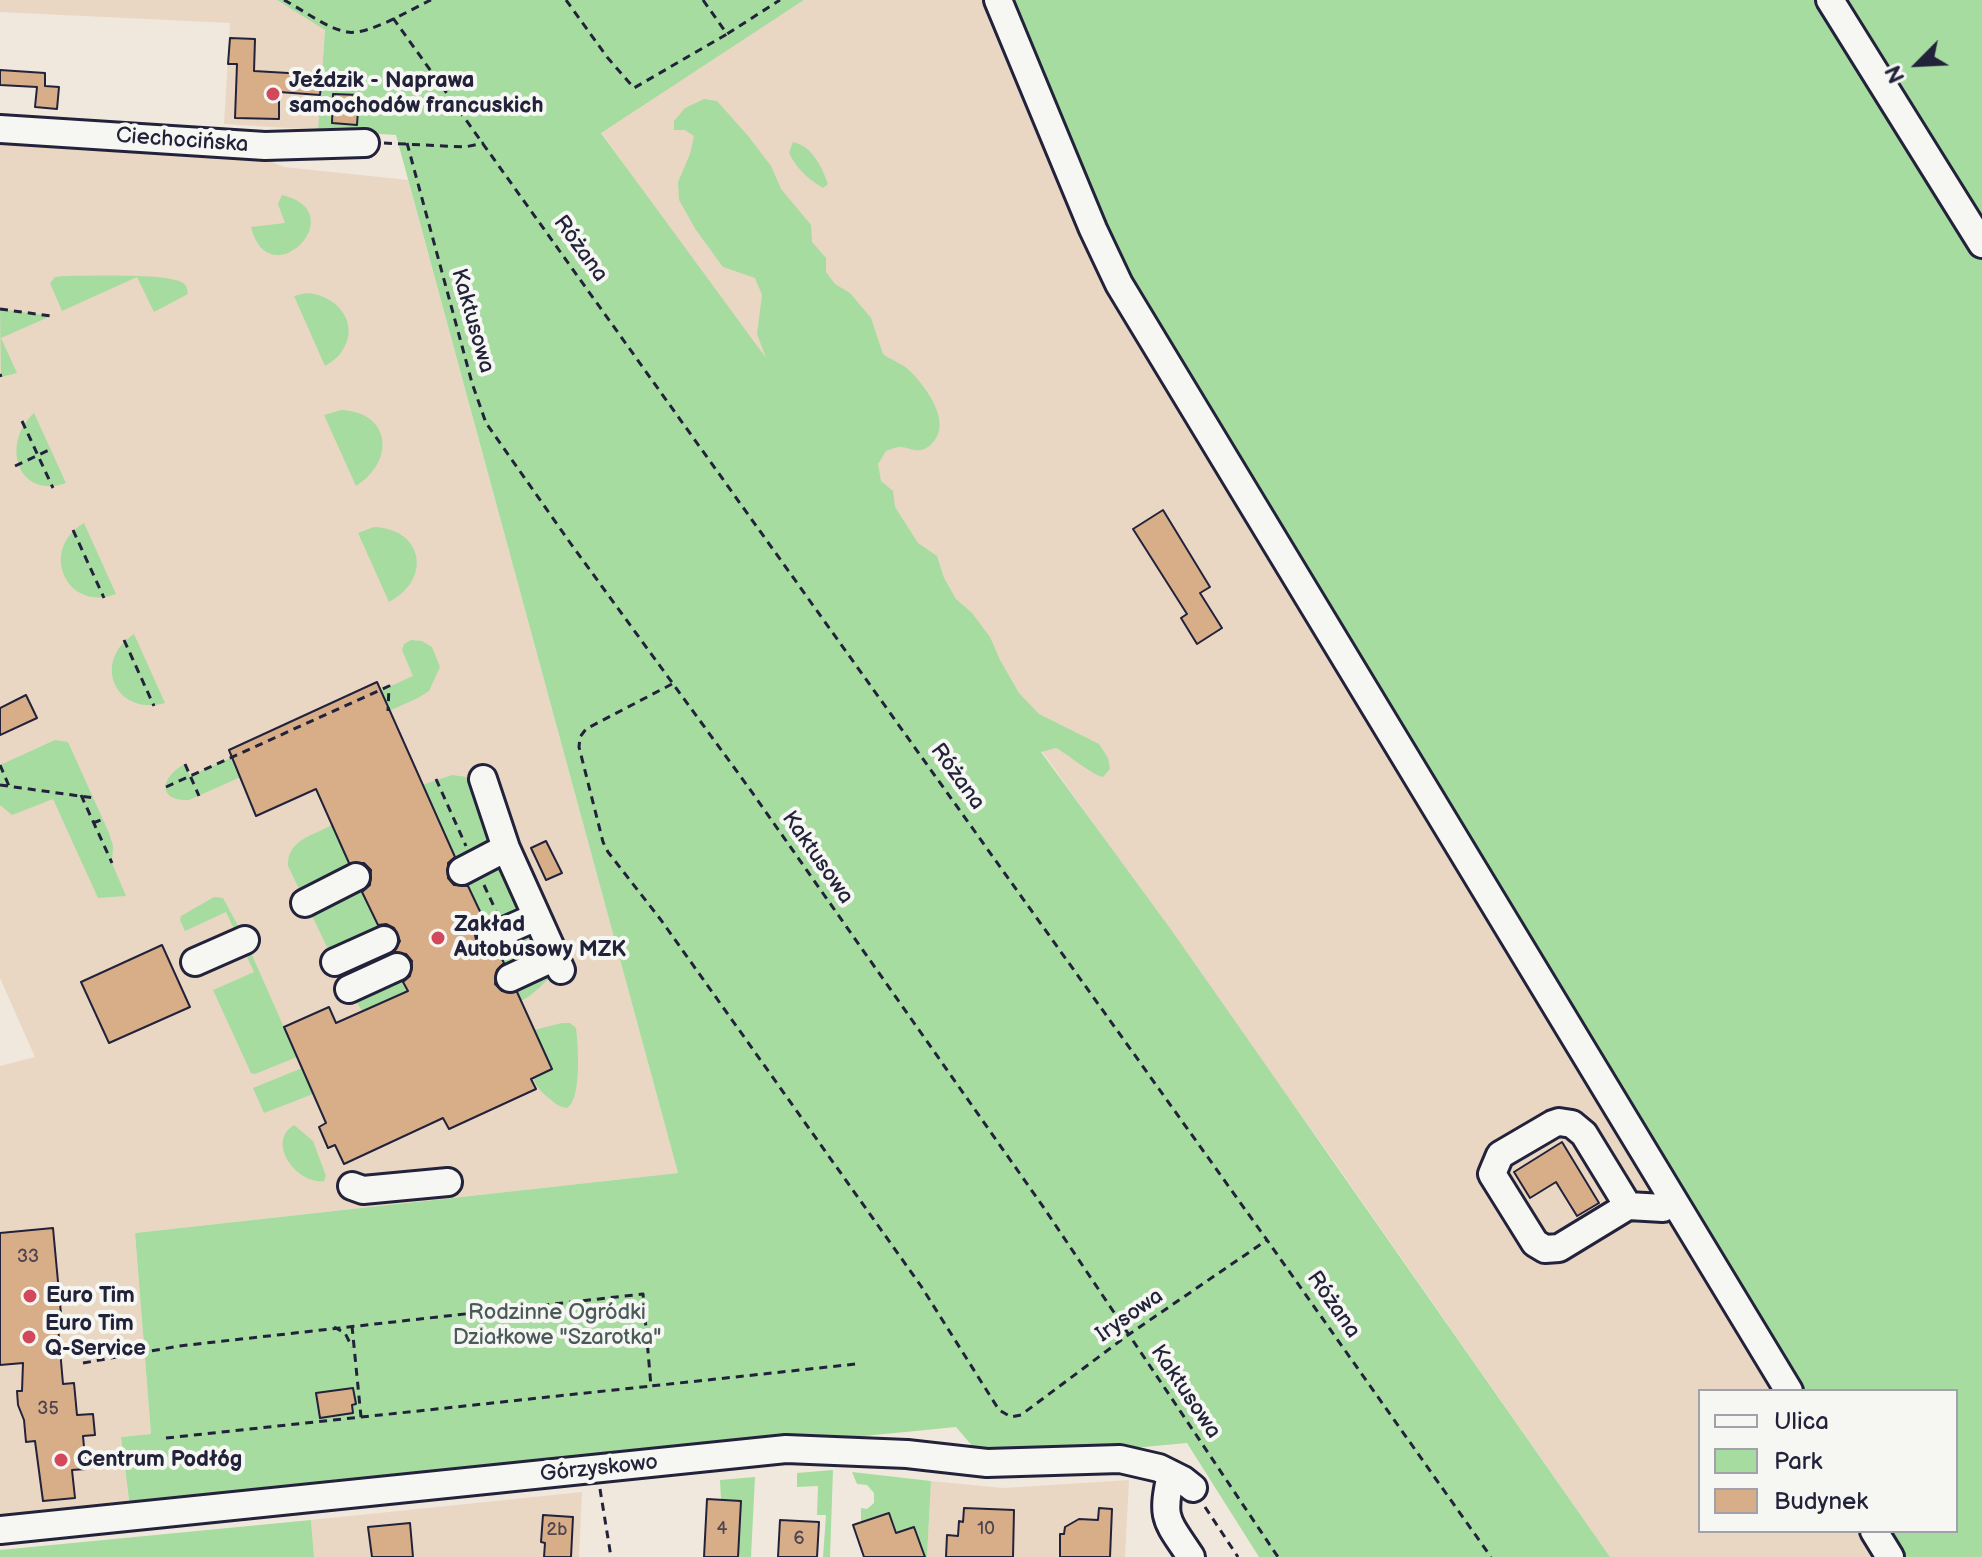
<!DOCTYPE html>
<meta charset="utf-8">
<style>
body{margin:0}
#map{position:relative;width:1982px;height:1557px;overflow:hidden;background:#f0e8dd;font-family:"Balsamiq Sans",sans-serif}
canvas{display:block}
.legend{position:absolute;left:1698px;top:1389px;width:260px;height:144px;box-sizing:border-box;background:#f6f6f2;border:2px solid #a1a1a9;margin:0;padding:10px 14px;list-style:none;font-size:24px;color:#22223b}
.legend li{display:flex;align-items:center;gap:16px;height:40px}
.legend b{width:40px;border:2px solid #a1a1a9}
.north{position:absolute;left:1878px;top:24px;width:80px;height:80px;-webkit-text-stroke:6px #f6f6f2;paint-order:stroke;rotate:246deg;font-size:22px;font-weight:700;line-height:32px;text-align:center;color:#22223b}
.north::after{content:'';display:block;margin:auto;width:28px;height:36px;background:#22223b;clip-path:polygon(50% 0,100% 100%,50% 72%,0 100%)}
</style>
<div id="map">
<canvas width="1982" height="1557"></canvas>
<ul class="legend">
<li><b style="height:10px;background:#f6f6f2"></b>Ulica</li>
<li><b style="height:22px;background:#a6dca0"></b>Park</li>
<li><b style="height:22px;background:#d8ae89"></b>Budynek</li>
</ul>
<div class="north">N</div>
</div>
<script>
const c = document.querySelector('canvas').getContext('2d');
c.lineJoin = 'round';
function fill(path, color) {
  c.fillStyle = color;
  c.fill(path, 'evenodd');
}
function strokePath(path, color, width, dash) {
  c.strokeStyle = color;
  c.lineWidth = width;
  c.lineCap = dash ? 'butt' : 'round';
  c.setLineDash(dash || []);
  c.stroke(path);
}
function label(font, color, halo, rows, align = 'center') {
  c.font = font + ' "Balsamiq Sans",sans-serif';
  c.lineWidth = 8;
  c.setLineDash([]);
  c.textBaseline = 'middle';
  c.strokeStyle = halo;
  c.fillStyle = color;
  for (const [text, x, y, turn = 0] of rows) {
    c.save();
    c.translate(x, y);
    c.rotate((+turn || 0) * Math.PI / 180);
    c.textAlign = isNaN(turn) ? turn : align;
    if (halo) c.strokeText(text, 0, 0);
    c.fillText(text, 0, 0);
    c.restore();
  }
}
fill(new Path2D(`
 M0,0H277L325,29L318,130L224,124L230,23L0,12Z
 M804,0H1982V1557H1610L1338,1167L601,132ZM1700,1391H1956V1531H1700Z
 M0,140L252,154L284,167L408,180L678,1173L135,1233L151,1434L121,1437L131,1518L0,1530V1066L35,1057L0,978Z
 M1129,1480L1125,1557H927L931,1481L1003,1488Z
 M582,1492L579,1557H314L311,1520Z`), '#e9d7c4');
fill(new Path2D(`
 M277,0H804L601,133L766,358L757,334L762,295L755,278L723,267L696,230L679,200L678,182L690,154L694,136L685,130H674V121L685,108L704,99L717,101L749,137L771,166L781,189L811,225L812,242L826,258V272L835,284L850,293L871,318L883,354C891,360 903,364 909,370C927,388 956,426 928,447C917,455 909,446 898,447C894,448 890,449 886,451L878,464L881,481L893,491L895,507L918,543L937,556L944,578L956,599L972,613L990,637L1000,660L1019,693L1039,714L1099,744L1108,758L1110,769L1103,777C1090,774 1071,756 1056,748L1041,752L1172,931L1610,1557H1259L1187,1443L1036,1457L980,1455L956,1427L130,1508L121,1437L151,1434L135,1233L678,1173L396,135L318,130L325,30Z
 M1008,0H1982V1557H1899L1883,1531H1956V1391H1799L1133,291Z
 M793,142C812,146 822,167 828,184L823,188C808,179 796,168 789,153Z
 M282,195C355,212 269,299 251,227L285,223L278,204Z
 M64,276C84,276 170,273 183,283C187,286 187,288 188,294L154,312L137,277L62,311L50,283L55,277Z
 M306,293C337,294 363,325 340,354C336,359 330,363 325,366L294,296Z
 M0,309L51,316L1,338L17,373L1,377Z
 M341,410C391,412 396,461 356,486L324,415Z
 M34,413L66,483C18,500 0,444 34,413Z
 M84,523L116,594C67,613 38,550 84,523Z
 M374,527C424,529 432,580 389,602L358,533Z
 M134,634L165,703C116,717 91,662 134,634Z
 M411,640L422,641L432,647L440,667L429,691L418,698L189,800C158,802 159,777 185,764L190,776L413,676L402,650L404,644Z
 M55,740L68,742L109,833L113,846L112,863L126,896L98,898L53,799L12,815L0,805V765Z
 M452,775L482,779L561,970C544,979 538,993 521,1001L422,785Z
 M332,825L408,991L362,1011L341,976L288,866C287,840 312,836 332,825Z
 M214,897L223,898L242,933L238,938L226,912L185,931L180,920L181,916Z
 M248,946L297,1057L255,1074L251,1073L213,990L254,972L243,948Z
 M562,1023H570L576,1028C578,1045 582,1099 567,1108C559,1107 556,1104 550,1099C523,1079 532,1060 534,1030Z
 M302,1068L313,1094L264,1113L253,1088Z
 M294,1125L313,1141L326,1176L324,1181C298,1185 265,1143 294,1125Z
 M833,1470L830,1557H823L826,1515H817L818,1486L797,1487V1473Z
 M852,1472L931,1481L927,1557H921L924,1553L914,1527L896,1533L861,1523V1508L867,1509L874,1503V1493L867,1485L857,1484Z
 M755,1477L751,1557H738L741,1501L721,1499L720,1480Z
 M311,1520L314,1557H0V1550Z`), '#a6dca0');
const building = new Path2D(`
 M230,38L255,39L254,71L322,75L320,95L279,92V119L235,118L237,64H228Z
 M0,70L45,73V86L59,87L57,109L35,107L37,87L0,85Z
 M333,94L359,95L357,125L332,123Z
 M1163,510L1210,587L1200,593L1222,628L1197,644L1181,618L1187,614L1133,529Z
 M377,682L455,857L448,863V878L454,885L468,886L485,922L475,935L477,944L489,953L498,951L504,963L497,970L495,984L502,991L517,992L552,1069L531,1079L536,1089L449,1129L443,1118L344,1164L335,1145L328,1148L319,1127L326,1123L284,1027L329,1007L336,1023L408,991L403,982L410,976L412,961L406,954L394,952L400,941L394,928L386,924L378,925L362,892L370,885L371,870L364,863H349L316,789L256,816L229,750Z
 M26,695L37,718L0,735V708Z
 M546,841L562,873L546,880L531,848Z
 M162,945L190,1007L109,1043L81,982Z
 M1562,1142L1599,1203L1577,1216L1556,1182L1530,1198L1514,1172Z
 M53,1228L61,1314L57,1315L63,1384L74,1383L77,1415L93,1414L95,1435L83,1436L86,1469L72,1470L75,1498L43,1501L35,1441L26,1442L24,1420L18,1405L17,1391H22L23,1363L0,1365V1233Z
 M353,1388L356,1404L352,1405L353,1413L320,1418L316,1393Z
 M707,1499L741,1501L738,1557H704Z
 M964,1508L1014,1510L1013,1557H946L947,1535L958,1536L959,1521L963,1522Z
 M1099,1508L1112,1509L1110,1557H1060V1534H1064L1065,1527L1079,1519L1098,1520Z
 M889,1513L896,1533L914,1527L925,1557H864L853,1525Z
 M543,1515L573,1517L571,1557H544L545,1543L541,1542Z
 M780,1520L819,1522L817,1557H778Z
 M410,1523L413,1557H372L368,1527Z`);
fill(building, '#d8ae89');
strokePath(building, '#22223b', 2);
const minor = new Path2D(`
 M998,0L1093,229L1119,284L1789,1391
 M1830,0L1982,244
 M0,129L265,146L365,143
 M483,779L506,848L561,970
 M462,871L506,848
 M305,903L356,877
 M491,937L536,917
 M195,962L245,940
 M335,962L384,940
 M510,978L555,957
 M349,989L397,967
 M352,1186L363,1190L448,1182
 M1628,1206L1584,1134L1572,1124L1559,1122L1553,1124L1500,1155L1492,1174L1535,1243L1545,1249L1559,1248L1628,1206L1663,1208L1674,1201
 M1171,1474C1161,1520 1166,1519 1191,1557
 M0,1530L786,1449L907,1454L987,1463L1120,1459L1159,1468L1183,1480L1193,1488
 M1874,1531L1890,1557`);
strokePath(minor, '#22223b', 32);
strokePath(new Path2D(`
 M284,0C303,10 326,28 347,32C368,36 411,9 431,0
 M566,0L607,57L634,88L727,34
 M703,0L727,34L780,0
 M393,18L1267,1240L1491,1557
 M384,143L465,147L484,143
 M407,143L472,383L486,423L571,544L749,788L1044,1208L1278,1557
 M0,309L51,316
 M0,374L1,377
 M22,421L53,488
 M15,466L51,449
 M73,530L104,598
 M124,640L154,706
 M672,684L586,729L580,737L579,747L603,842L608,852L661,920L921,1286L999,1410L1011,1417L1021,1415L1128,1335L1267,1240
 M185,764L199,796
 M0,765L9,786
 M436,779L466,846
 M0,785L94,798
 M166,787L389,686L388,711
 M81,795L112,863
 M93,823L103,819
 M484,885L496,911
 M352,1326L361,1417
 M334,1327L345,1333L352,1347
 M83,1363L179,1346L643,1294L651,1386L856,1364
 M166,1438L651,1386
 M600,1489L611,1557
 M1205,1507L1238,1557`), '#22223b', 3, [8, 6]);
strokePath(minor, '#f6f6f2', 26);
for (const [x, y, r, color] of [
 [273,94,8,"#d1495b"],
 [438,938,8,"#d1495b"],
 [30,1296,8,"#d1495b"],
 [29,1337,8,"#d1495b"],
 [61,1460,8,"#d1495b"]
]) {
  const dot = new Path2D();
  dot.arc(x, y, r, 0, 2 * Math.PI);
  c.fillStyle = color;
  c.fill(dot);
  strokePath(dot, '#f6f6f2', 3);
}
label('18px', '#50454e', null, [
 ["33",28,1257],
 ["35",48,1409],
 ["4",722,1529],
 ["10",986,1529],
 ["2b",557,1530],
 ["6",799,1539]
]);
label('bold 22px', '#22223b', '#f6f6f2', [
 ["Jeździk - Naprawa",289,81],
 ["samochodów francuskich",289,106],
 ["Zakład",454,925],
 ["Autobusowy MZK",454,950],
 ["Euro Tim",46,1296],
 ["Euro Tim",45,1324],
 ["Q-Service",45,1349],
 ["Centrum Podłóg",77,1460]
], 'left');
label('22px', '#22223b', '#f6f6f2', [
 ["Ciechocińska",182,141,4],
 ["Różana",580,249,54],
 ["Kaktusowa",472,321,74],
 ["Różana",957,777,54],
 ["Kaktusowa",817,858,55],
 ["Różana",1333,1305,55],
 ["Irysowa",1130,1316,-35],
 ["Kaktusowa",1185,1392,56],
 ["Górzyskowo",599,1469,-6]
]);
label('22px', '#4a5a59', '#f6f6f2', [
 ["Rodzinne Ogródki",557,1313],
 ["Działkowe \"Szarotka\"",557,1338]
]);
</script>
